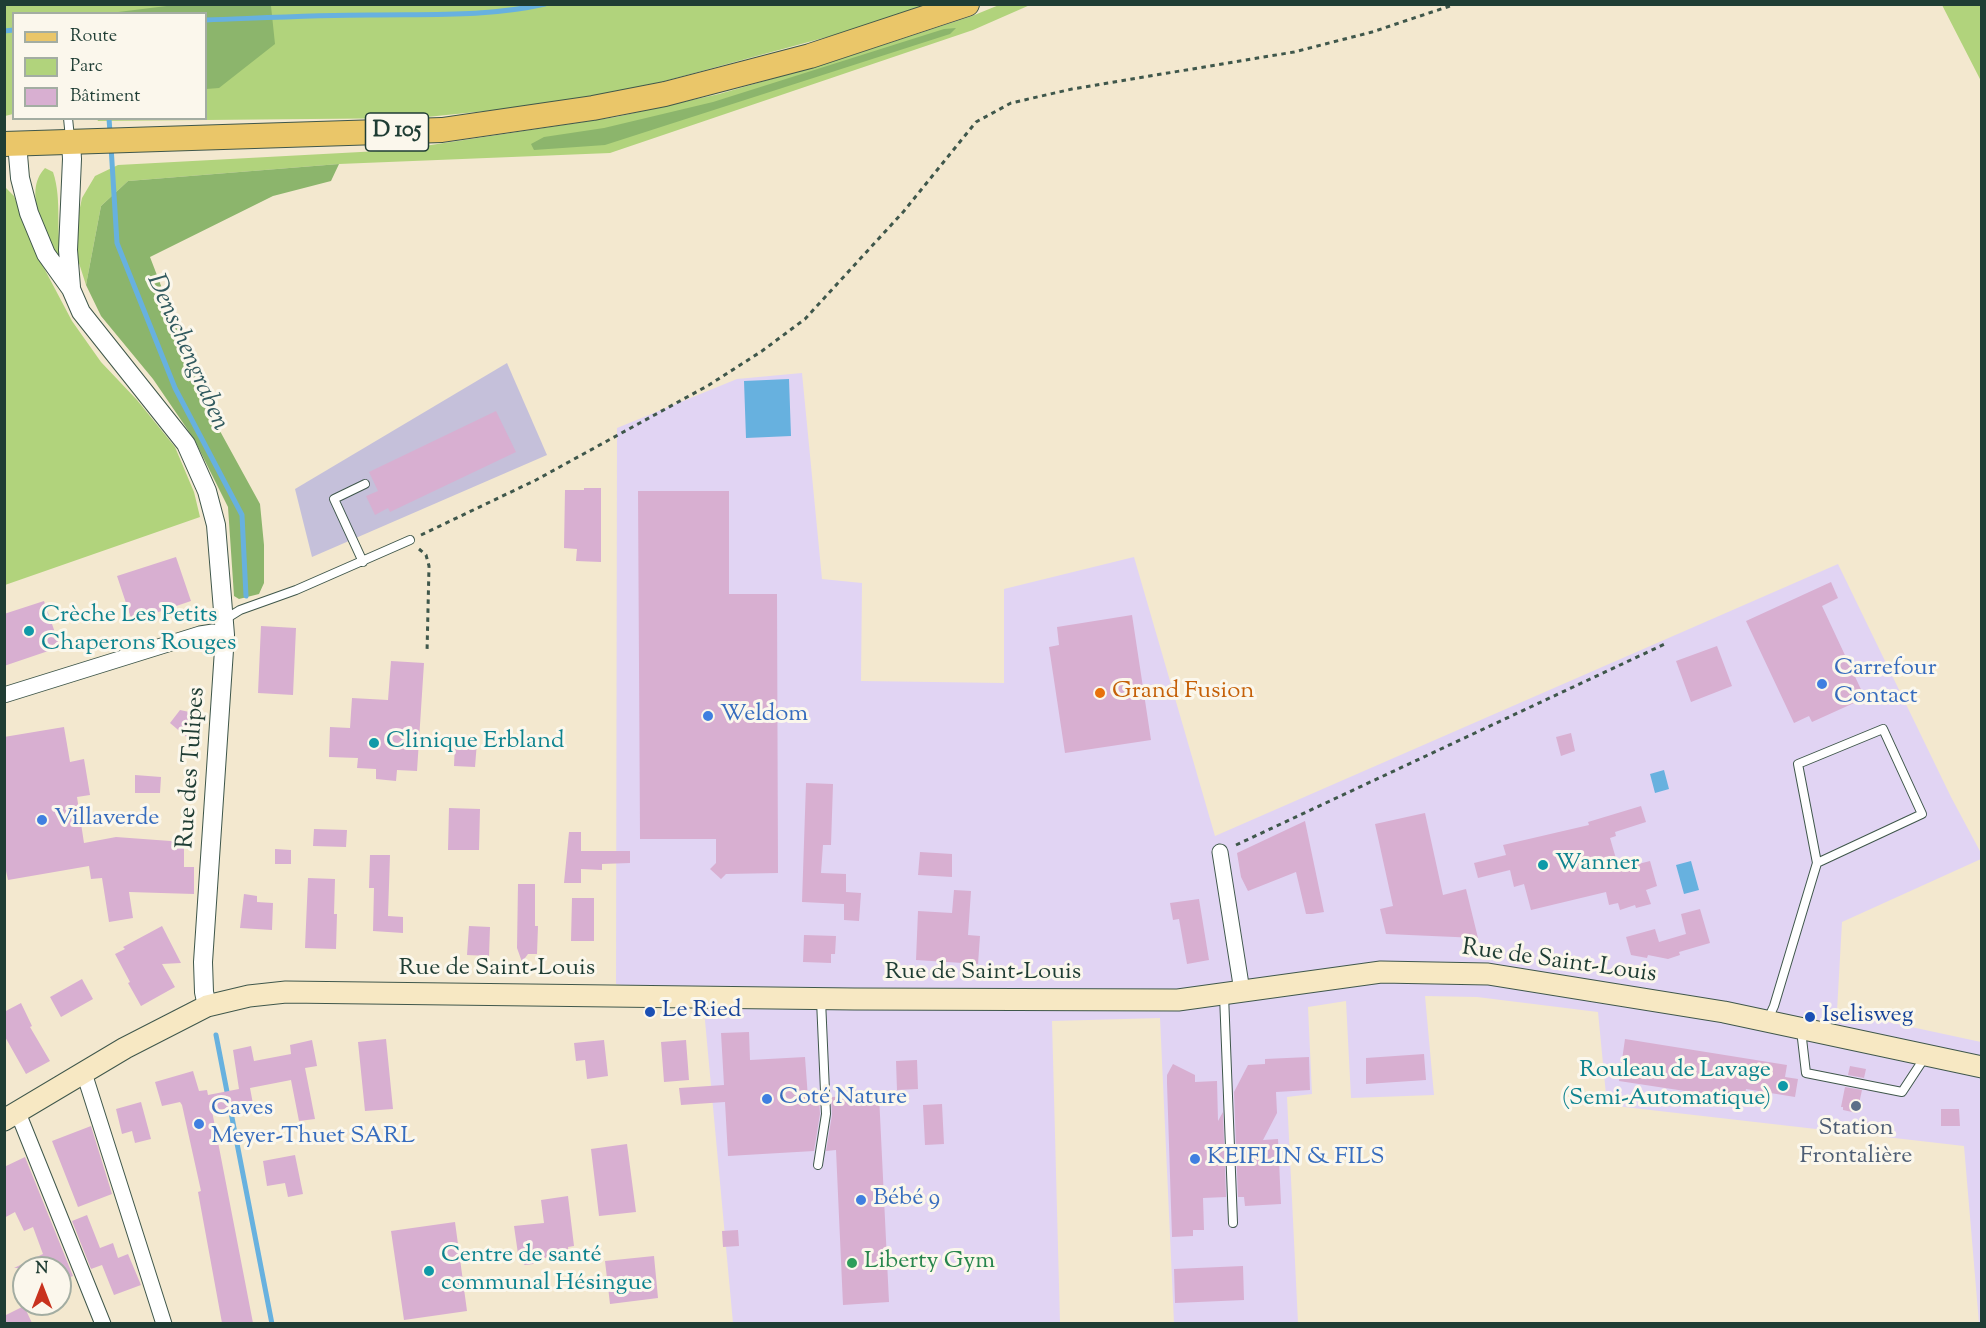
<!DOCTYPE html>
<meta charset="utf-8">
<style>
body{margin:0}
#map{position:relative;width:1986px;height:1328px;overflow:hidden;background:#f3e8cf;font-family:"Sorts Mill Goudy",serif}
canvas{display:block}
.frame{position:absolute;inset:0;border:6px solid #1f3d34;pointer-events:none}
.legend{position:absolute;left:12px;top:12px;width:195px;height:108px;box-sizing:border-box;background:#fbf7ec;border:2px solid #a3ada2;margin:0;padding:8px 10px;list-style:none;font-size:18px;color:#1f3d34}
.legend li{display:flex;align-items:center;gap:12px;height:30px}
.legend b{width:30px;border:2px solid #a3ada2}
.north{position:absolute;left:12px;top:1256px;width:60px;height:60px;box-sizing:border-box;background:#fbf7ec;border:2px solid #a3ada2;border-radius:50%;rotate:0deg;font-size:16px;font-weight:700;line-height:24px;text-align:center;color:#1f3d34}
.north::after{content:'';display:block;margin:auto;width:21px;height:27px;background:#c8321e;clip-path:polygon(50% 0,100% 100%,50% 72%,0 100%)}
</style>
<div id="map">
<canvas width="1986" height="1328"></canvas>
<div class="frame"></div>
<ul class="legend">
<li><b style="height:8px;background:#eac669"></b>Route</li>
<li><b style="height:16px;background:#b1d37c"></b>Parc</li>
<li><b style="height:16px;background:#d8afd1"></b>Bâtiment</li>
</ul>
<div class="north">N</div>
</div>
<script>
const c = document.querySelector('canvas').getContext('2d');
c.lineJoin = 'round';
function fill(path, color) {
  c.fillStyle = color;
  c.fill(path, 'evenodd');
}
function strokePath(path, color, width, dash) {
  c.strokeStyle = color;
  c.lineWidth = width;
  c.lineCap = dash ? 'butt' : 'round';
  c.setLineDash(dash || []);
  c.stroke(path);
}
function label(font, color, halo, rows, align = 'center') {
  c.font = font + ' "Sorts Mill Goudy",serif';
  c.lineWidth = 6;
  c.setLineDash([]);
  c.textBaseline = 'middle';
  c.strokeStyle = halo;
  c.fillStyle = color;
  for (const [text, x, y, turn = 0] of rows) {
    c.save();
    c.translate(x, y);
    c.rotate((+turn || 0) * Math.PI / 180);
    c.textAlign = isNaN(turn) ? turn : align;
    if (halo) c.strokeText(text, 0, 0);
    c.fillText(text, 0, 0);
    c.restore();
  }
}
fill(new Path2D(`
 M802,373L822,579L862,583L861,681L1004,683V589L1134,557L1215,836L1838,564L1951,797L1981,853V859L1842,922L1837,1011L1981,1042V1323H1979L1964,1146L1607,1105L1598,1012L1477,997L1425,996L1434,1095L1351,1098L1346,1001L1308,1007L1312,1094L1287,1097L1298,1323H1174L1160,1018L1052,1021L1060,1323H733L703,999L616,984L617,428L737,379Z`), '#e1d4f3');
fill(new Path2D(`
 M507,363L547,455L312,557L295,489Z`), '#c5c0da');
fill(new Path2D(`
 M4,5H928L886,21L661,82L555,104L417,118L98,121L97,119L206,118V14H14L13,114L5,116Z
 M999,5H1030L973,30L610,153L339,164L128,181L101,206L86,285L78,260L76,226L82,198L95,176L118,165L398,150L616,117L719,94L831,62L972,16Z
 M1942,5H1981V81Z
 M45,168L53,172C63,202 54,230 63,260L59,262C48,237 21,193 45,168Z
 M4,186L14,196L36,253L72,321L101,362L137,400L175,447L194,492L200,517L5,585Z`), '#b1d37c');
fill(new Path2D(`
 M183,4H262L271,6L275,44L219,88L206,89V14L110,13Z
 M956,28L950,34L605,145L534,150L531,144L544,137L604,128L713,102L944,29Z
 M339,164L331,181L273,196L150,257L209,411L260,504L264,545V583L259,594L239,599L234,596L228,507L194,439L153,379L101,316L86,285L101,206L128,181Z`), '#8cb56c');
fill(new Path2D(`
 M789,379L791,436L746,438L744,381Z
 M1664,770L1669,789L1655,793L1650,774Z
 M1691,861L1699,890L1684,894L1676,865Z`), '#67b1df');
strokePath(new Path2D(`
 M206,20C261,18 316,15 371,15C428,14 488,17 545,4
 M4,31L14,30
 M109,118L110,133
 M111,146L117,243L175,388L242,515L246,596
 M216,1035L272,1324`), '#67b1df', 5);
fill(new Path2D(`
 M496,411L516,452L390,512L388,508L375,515L366,496L378,491L369,472Z
 M584,488H601V562L576,561L577,549L564,548L565,490H584Z
 M638,491H729V594H777L778,873L726,874L721,879L710,869L716,863V839H640Z
 M176,557L191,601L132,621L117,576Z
 M1831,582L1838,598L1822,606L1865,698L1812,722L1809,716L1794,723L1746,621Z
 M44,601L60,647L4,666V614Z
 M1132,615L1151,740L1065,753L1049,647L1059,645L1057,627Z
 M261,626L296,628L293,695L258,693Z
 M1717,646L1732,686L1691,702L1676,661Z
 M391,661L424,663L417,771L397,770L396,781L376,779V769L357,768L358,758L329,757L330,727L350,728L352,698L388,700Z
 M180,710L208,716L190,740L170,723Z
 M64,727L70,762L84,759L90,795L77,797L84,843L116,837L184,842V867H194V894L129,892L133,918L109,922L102,878L91,879L89,866L8,880L4,862V737Z
 M1571,733L1575,751L1561,756L1556,737Z
 M455,742H477L475,767L454,766Z
 M135,775L161,777L160,793H135Z
 M806,783L833,784L831,845H823L821,873L846,874V892L861,893L859,921L844,920V904L802,902Z
 M1641,806L1646,822L1615,832L1616,836L1610,838L1619,869L1650,861L1657,886L1646,890L1651,904L1636,908L1635,905L1620,910L1618,903L1609,905L1606,892L1531,910L1524,884L1514,887L1510,870L1478,878L1474,863L1506,855L1503,845L1589,825L1588,822Z
 M449,808L480,809L479,850H448Z
 M1425,813L1443,895L1466,889L1478,938L1386,934L1380,909L1393,906L1375,824Z
 M1305,821L1324,912L1312,914H1306L1296,872L1248,891L1241,877L1237,853Z
 M314,829L347,830L346,847L313,846Z
 M569,832H581V851H630V863L602,864V870L581,869V883H564Z
 M275,849L291,850V864H275Z
 M920,852L952,854V877L918,875Z
 M370,855H390L388,916L403,917V933L373,931L374,888H369Z
 M308,878L335,879L334,914H337L336,949L305,948Z
 M518,884H535V926H538L537,954H528L522,962L517,948Z
 M954,890L971,891L968,935L980,936L978,964L916,960L918,911L952,913Z
 M244,894L257,896V902L273,903L272,930L240,928Z
 M572,898H594V941H571Z
 M1199,899L1209,960L1187,964L1179,919L1173,920L1170,903Z
 M1700,909L1710,943L1679,952L1680,955L1668,959L1648,955L1647,958L1631,955L1626,937L1655,929L1659,942L1686,934L1681,914Z
 M162,926L181,963L162,964L175,987L141,1006L128,983L130,982L115,954L125,949L123,947Z
 M469,926L490,927L489,956L467,955Z
 M804,935L836,936L835,954H831V963L803,962Z
 M82,979L93,999L61,1017L50,997Z
 M21,1003L32,1026L30,1027L50,1061L26,1074L4,1035V1012Z
 M749,1032L750,1060L805,1057L808,1098H819L820,1114L814,1151L728,1156L725,1102L681,1105L679,1088L724,1085L721,1033Z
 M386,1039L393,1109L365,1111L358,1042Z
 M1625,1039L1787,1065L1785,1077L1798,1079L1795,1097L1746,1089L1744,1100L1619,1081Z
 M312,1040L317,1066L305,1068L315,1119L299,1121L291,1080L250,1088L253,1104L212,1111L253,1323H222L198,1192L201,1191L182,1105L180,1102L162,1106L155,1082L193,1071L199,1091L207,1090L208,1095L239,1089L233,1050L251,1046L254,1061L291,1054L290,1045Z
 M604,1040L608,1076L587,1079L585,1060L576,1061L574,1043Z
 M686,1040L689,1080L664,1082L661,1042Z
 M1424,1054L1426,1080L1366,1084V1058Z
 M1309,1057L1310,1090L1276,1092L1277,1113L1263,1140L1278,1139L1281,1204L1245,1206L1244,1197H1238L1234,1092L1248,1065L1265,1064V1059Z
 M917,1060L918,1089L897,1090L896,1061Z
 M1173,1064L1195,1075V1082L1217,1081L1218,1121L1223,1112L1226,1197L1203,1198L1204,1230H1193V1236L1172,1237L1167,1083V1075Z
 M1850,1066L1866,1069L1864,1078L1848,1075Z
 M1845,1087L1862,1090L1857,1113L1843,1110V1107H1841Z
 M879,1095L889,1302L843,1305L836,1150L826,1151L832,1115L831,1097Z
 M141,1102L151,1139L135,1143L132,1131L122,1134L116,1109Z
 M942,1104L944,1144L925,1145L923,1105Z
 M1941,1109H1959L1960,1126H1941Z
 M91,1126L112,1194L78,1207L52,1141Z
 M627,1144L636,1212L599,1216L591,1149Z
 M295,1155L303,1194L288,1197L285,1183L267,1186L263,1161Z
 M25,1157L73,1276L60,1281V1268H14L43,1254L33,1227L24,1231L15,1212L4,1218V1167Z
 M568,1196L574,1246L568,1247L569,1255L564,1261H557L552,1257L537,1259L533,1264L525,1265L519,1261L514,1226L544,1223L541,1200Z
 M87,1215L100,1248L113,1243L118,1258L128,1254L141,1285L114,1295L102,1265L91,1269L72,1221Z
 M455,1222L467,1311L404,1320L391,1231Z
 M738,1230L739,1246L723,1247L722,1231Z
 M654,1256L658,1298L610,1304L605,1261Z
 M1243,1266L1244,1300L1175,1303L1174,1269Z
 M24,1306L32,1323H4V1316Z`), '#d8afd1');
const service = new Path2D(`
 M68,118L70,138
 M363,562L334,499L365,484
 M224,620L240,610L296,590L410,540
 M1224,995L1233,1223
 M1768,1019L1774,1006L1817,863L1922,814L1883,729L1798,764L1817,863
 M1801,1030L1806,1073L1902,1092L1925,1057
 M818,1165L826,1114L821,1000`);
const minor = new Path2D(`
 M4,695L200,634L213,632L225,635
 M1220,852L1242,991
 M84,1073L164,1324
 M18,1113L103,1324`);
const tertiary = new Path2D(`
 M71,142L72,159L68,250L71,287
 M17,143L20,178L29,213L46,254L71,289L81,312L186,444L207,491L216,525L225,635L203,962L204,992L207,1006`);
const secondary = new Path2D(`
 M4,1120L125,1048L207,1006L249,996L286,992L854,999L1178,1000L1381,972L1488,974L1724,1012L1982,1067`);
const primary = new Path2D(`
 M4,144L442,130L593,108L665,94L810,56L967,4`);
strokePath(service, '#3f574b', 10);
strokePath(minor, '#3f574b', 17);
strokePath(tertiary, '#3f574b', 20);
strokePath(secondary, '#3f574b', 23);
strokePath(primary, '#3f574b', 26);
strokePath(new Path2D(`
 M421,535L536,480L709,385L762,351L805,319L904,211L976,122L1011,103L1072,89L1294,52L1372,32L1456,4
 M419,549L426,555L429,566L427,653
 M1236,845L1667,643`), '#3f574b', 3, [4.5, 4.5]);
strokePath(service, '#fff', 8);
strokePath(minor, '#fff', 15);
strokePath(tertiary, '#fff', 18);
strokePath(secondary, '#f7e8c3', 21);
strokePath(primary, '#eac669', 24);
for (const [x, y, r, color] of [
 [29,631,6,"#0f9aa8"],
 [1822,684,6,"#3f7fe0"],
 [1100,693,6,"#e8710a"],
 [708,716,6,"#3f7fe0"],
 [374,743,6,"#0f9aa8"],
 [42,820,6,"#3f7fe0"],
 [1543,865,6,"#0f9aa8"],
 [650,1012,6,"#1a4fb4"],
 [1810,1017,6,"#1a4fb4"],
 [1783,1086,6,"#0f9aa8"],
 [767,1099,6,"#3f7fe0"],
 [1856,1106,6,"#5c6f8a"],
 [199,1124,6,"#3f7fe0"],
 [1195,1159,6,"#3f7fe0"],
 [861,1200,6,"#3f7fe0"],
 [852,1263,6,"#2e9e5b"],
 [429,1271,6,"#0f9aa8"]
]) {
  const dot = new Path2D();
  dot.arc(x, y, r, 0, 2 * Math.PI);
  c.fillStyle = color;
  c.fill(dot);
  strokePath(dot, '#fbf7ec', 2);
}
for (const [x, y, w] of [
 [397,132,63]
]) {
  const box = new Path2D();
  box.roundRect(x - w / 2, y - 19, w, 38, 4.5);
  c.fillStyle = '#fbf7ec';
  c.fill(box);
  strokePath(box, '#1f3d34', 1.5);
}
label('bold 22px', '#1f3d34', null, [
 ["D 105",397,132]
]);
label('24px', '#0d838f', '#fbf7ec', [
 ["Crèche Les Petits",41,617],
 ["Chaperons Rouges",41,645],
 ["Clinique Erbland",386,743],
 ["Wanner",1555,865],
 ["Rouleau de Lavage",1771,1072,"right"],
 ["(Semi-Automatique)",1771,1100,"right"],
 ["Centre de santé",441,1257],
 ["communal Hésingue",441,1285]
], 'left');
label('24px', '#366cbe', '#fbf7ec', [
 ["Carrefour",1834,670],
 ["Contact",1834,698],
 ["Weldom",720,716],
 ["Villaverde",54,820],
 ["Coté Nature",779,1099],
 ["Caves",211,1110],
 ["Meyer-Thuet SARL",211,1138],
 ["KEIFLIN & FILS",1207,1159],
 ["Bébé 9",873,1200]
], 'left');
label('24px', '#c56008', '#fbf7ec', [
 ["Grand Fusion",1112,693]
], 'left');
label('24px', '#1f3d34', '#fbf7ec', [
 ["Rue des Tulipes",193,768,-86],
 ["Rue de Saint-Louis",1559,963,8],
 ["Rue de Saint-Louis",497,970],
 ["Rue de Saint-Louis",983,974]
]);
label('24px', '#164399', '#fbf7ec', [
 ["Le Ried",662,1012],
 ["Iselisweg",1822,1017]
], 'left');
label('24px', '#4e5e75', '#fbf7ec', [
 ["Station",1856,1130],
 ["Frontalière",1856,1158]
]);
label('24px', '#27864d', '#fbf7ec', [
 ["Liberty Gym",864,1263]
], 'left');
label('italic 26px', '#315a5f', '#fbf7ec', [
 ["Denschengraben",186,353,66]
]);
</script>
